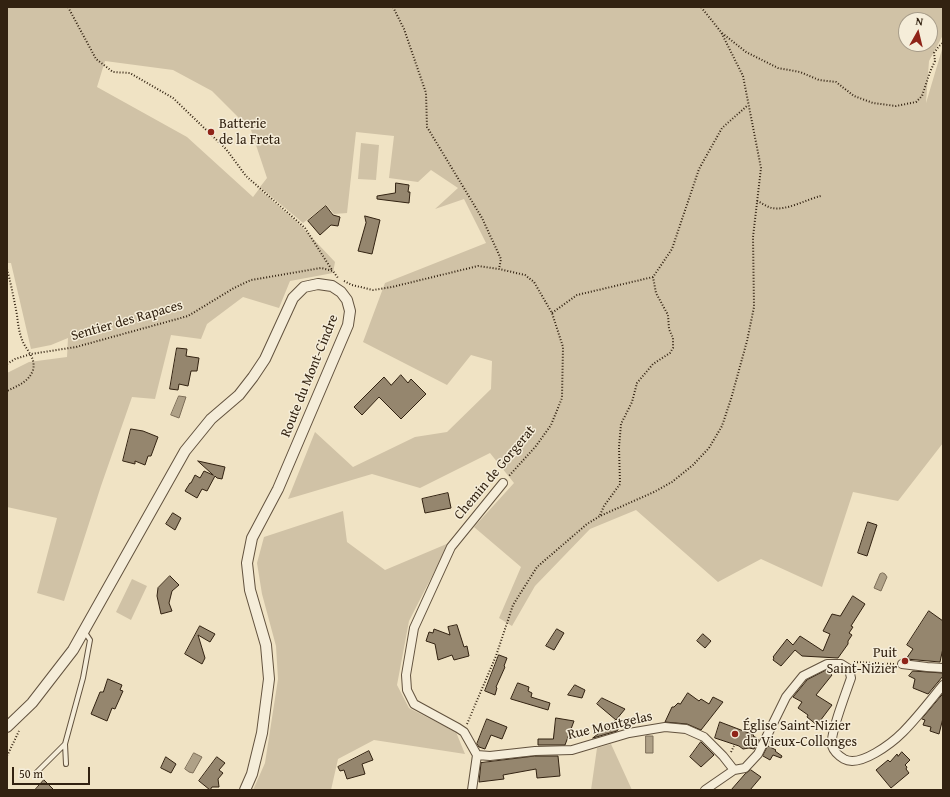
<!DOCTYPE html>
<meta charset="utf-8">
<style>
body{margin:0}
#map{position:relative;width:950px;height:797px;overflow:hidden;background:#f0e3c4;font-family:"Gentium Book Plus",serif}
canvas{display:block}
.frame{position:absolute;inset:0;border:8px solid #322211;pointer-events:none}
.north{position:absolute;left:898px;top:12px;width:40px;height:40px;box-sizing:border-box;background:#f5edd9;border:1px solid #a79c89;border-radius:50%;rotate:8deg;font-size:11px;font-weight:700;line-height:16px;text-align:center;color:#322211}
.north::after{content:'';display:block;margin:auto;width:14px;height:18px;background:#8f2418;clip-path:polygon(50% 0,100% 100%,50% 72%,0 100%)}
.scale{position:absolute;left:12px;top:767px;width:78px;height:18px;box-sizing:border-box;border:2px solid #322211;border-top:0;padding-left:5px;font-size:12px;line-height:14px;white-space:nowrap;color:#322211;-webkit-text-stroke:3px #f5edd9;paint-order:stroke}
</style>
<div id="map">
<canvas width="950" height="797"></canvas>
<div class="frame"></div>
<div class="north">N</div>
<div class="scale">50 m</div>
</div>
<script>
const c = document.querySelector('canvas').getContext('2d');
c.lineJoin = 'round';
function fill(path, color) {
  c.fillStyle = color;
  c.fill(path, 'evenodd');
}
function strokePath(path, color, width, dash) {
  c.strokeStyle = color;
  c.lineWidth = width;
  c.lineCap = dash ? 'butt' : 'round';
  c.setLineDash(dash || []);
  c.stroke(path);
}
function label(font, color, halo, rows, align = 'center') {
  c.font = font + ' "Gentium Book Plus",serif';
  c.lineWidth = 3;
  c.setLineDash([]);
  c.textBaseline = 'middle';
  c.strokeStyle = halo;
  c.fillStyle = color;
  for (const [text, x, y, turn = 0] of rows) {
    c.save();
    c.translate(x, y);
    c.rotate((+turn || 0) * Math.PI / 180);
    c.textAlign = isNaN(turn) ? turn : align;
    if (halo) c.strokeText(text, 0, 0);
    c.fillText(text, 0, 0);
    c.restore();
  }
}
fill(new Path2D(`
 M7,7H943V35L929,61L926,103L943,46V443L898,501L853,492L822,587L761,559L718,582L636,510L590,529L535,586L512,626L499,618L521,567L474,527L514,483L490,453L420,488L372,474L288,499L315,432L353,467L415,437L447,432L491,389L492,361L471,355L447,385L363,342L385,283L486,243L464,199L435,209L458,188L431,170L418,182L389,178L394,136L356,132L347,213L334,214L326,205L303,223L260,187L267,178L251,130L212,91L173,70L105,61L97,87L187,137L253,197L259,189L301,226L335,262L333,273L290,281L279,308L243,297L207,324L201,339L171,335L155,399L132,397L101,486L64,601L37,593L57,518L7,507V373L29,362L67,357L68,338L51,345L31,349L11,263H7ZM906,20H930V44H906Z
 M361,143L379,145L376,180L358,179Z
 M343,511L347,542L385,570L449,543L409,621L397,685L409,708L456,732L465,754L374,740L338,759L331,790H253L265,763L278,679L276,646L262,594L257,563L264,537Z
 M132,579L147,586L131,620L116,612Z
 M611,744L632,790H591L597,748Z`), '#d0c2a6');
const water = new Path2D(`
 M179,396L186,397L179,418L171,415Z
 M883,573L885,574L887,577L881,591L874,588L880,574Z
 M646,736H653V753H646Z
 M194,753L202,757L193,773L189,772L185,769Z`);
fill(water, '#afa187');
strokePath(water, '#7d6e58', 1);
const building = new Path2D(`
 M396,183L409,185L408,192H410L409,203L377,199V196L395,193Z
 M326,206L333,215L340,217L338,226L331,225L320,235L308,221Z
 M365,216L380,220L372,254L358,251L366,223Z
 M177,348L187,349L186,356L199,358L197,371H191L188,386L179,384L178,390L170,389Z
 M401,375L408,383L411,379L426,394L401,419L379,397L362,415L354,407L384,377L391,385Z
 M131,429L143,431L158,437L151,456H148L145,465L135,461V464L123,461Z
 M198,461L225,467L222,479L217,478L215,476L207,491L202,489L197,498L185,491L190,483H191L195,475L200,478L204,471L213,475Z
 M448,493L451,508L425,513L422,499Z
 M173,513L181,518L175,530L166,524Z
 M868,522L877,525L867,556L858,553Z
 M170,576L179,585L172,591L169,603L172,611L161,614L157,596L158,588Z
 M853,596L865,604L851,626L853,627L849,633L852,635L848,641V644L838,658L802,656L795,650L781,666L773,660L774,658L773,657L787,639L793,645L800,636L823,651L830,634L823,631L832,614L840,616Z
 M929,611L943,621V648L940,662L906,659L913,649L907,645Z
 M457,625L464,647L467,646L469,656L454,660L452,655L438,660L435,644L426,641L429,632L433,633L434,629L450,635L448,627Z
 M200,626L215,634L210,642L198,635L205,658L202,664L185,654Z
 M557,629L564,633L554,650L546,646Z
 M703,634L711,641L705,648L697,641Z
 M499,655L507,658L504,666L505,667L496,687L497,688L495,695L485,691Z
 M827,670L832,675L816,695L832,705L817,725L807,717L808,715L798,708L802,702L793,697L807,680Z
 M913,671L943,673V676L928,694L913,688L915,679L909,676Z
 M108,679L122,685L120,690L123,691L115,709L112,708L107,721L91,714L100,692H103Z
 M518,683L529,687L528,691L532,693L531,697L550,703L548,710L511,699Z
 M575,685L585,690L582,698L568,695Z
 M688,693L699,701L701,699L709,704L713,697L723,702L701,730L687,724L665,722L672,707H674L678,703L680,704Z
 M943,694V718L939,734L930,731L931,727L923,725L925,720L922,719Z
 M602,698L625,709L616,720L597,704Z
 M556,718L574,721L565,745H538V739H553Z
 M487,719L507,727L502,739L491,735L485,749L479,747L477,744Z
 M615,721L619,728L617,731L593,738Z
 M720,722L754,735L753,736L757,738L759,740L754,749L749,748L743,749L739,746L715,738Z
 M701,742L714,755L701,767L690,757Z
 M768,746L776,750L775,751L782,756L781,758L773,755L770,760L763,756Z
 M369,751L373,760L362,764L365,774L347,779L344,770L340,771L338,767Z
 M902,752L910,760L905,765L907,767L906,769L909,773L891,788L876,770L888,760L890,762L897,754L898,756Z
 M535,756H558L560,776L537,778L536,769L503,775L504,779L479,782L481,763Z
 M166,757L176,764L171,773L161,768Z
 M217,757L225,763L219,770L223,773L218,779L219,787H212L210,790L199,781Z
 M751,770L761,777L750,790H731L745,774Z
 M44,780L54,790H35Z`);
fill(building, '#95866e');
strokePath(building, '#322211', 1);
const service = new Path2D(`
 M65,744L66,764
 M36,773L65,744L83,678L90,640L84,631`);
const minor = new Path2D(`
 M902,664L927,667L943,668
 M477,755L490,756L535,751L572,750L629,733L665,727L686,729L704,737L723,756L734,770
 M472,790L477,755L464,732L458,728L414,704L407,690L406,675L414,628L451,547L503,483
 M705,790L734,770L745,768L758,754L786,697L803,676L827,664H841L849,669L851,678C847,690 829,736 832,746C834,752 839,756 844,759C860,768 892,743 903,732C917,718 930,701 943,685`);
const tertiary = new Path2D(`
 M7,727L32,703L73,650L185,451L211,419L239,395L253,377L265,359L293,298L304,287L318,284L332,286L341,292L347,300L350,311L348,325L278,489L252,538L247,563L250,590L266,645L269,679L262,733L252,774L245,790`);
strokePath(service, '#62523e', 6);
strokePath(minor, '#62523e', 10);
strokePath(tertiary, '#62523e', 12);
strokePath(new Path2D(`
 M68,7L96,59L113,72L130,73L173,98L226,149L246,176L305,228L332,270
 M393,7L404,29L426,93L427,127L482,218L501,259L499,269
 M722,33L746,52L778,68L800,72L819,80L836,82L854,96L873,103L896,106L916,102L922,96L930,72L935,61L934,53L939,46L943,43
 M757,201C762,203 767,207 772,208C787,211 807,199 821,196
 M7,269C11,284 14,299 17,315C18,324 19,333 23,342C27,351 36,358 33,370C29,382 17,386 7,391
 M344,281L352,285L373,290L392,287L478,266L499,269L525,275L534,282L552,313L563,347L562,398L551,425L536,446L508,477
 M552,313L577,295L653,277L672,249L699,169L722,128L748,105
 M7,364L15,359L31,354L76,347L188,316L234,288L251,280L321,268L333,271L338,278
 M600,515L604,506L620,484L619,447L621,424L632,402L637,383L653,364L670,353L673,348V338L669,329L668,315L656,293L653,277
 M854,662L894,664
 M467,724L496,656L513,605L537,567L587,524L600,516L654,492L672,482L693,465L709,448L722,426L731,399L747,341L754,307L753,237L761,168L743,76L721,32L701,7
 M731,752L734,746
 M7,756L19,731`), '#322211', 2, [1, 2]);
strokePath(service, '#f5edd9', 4);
strokePath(minor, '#f5edd9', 8);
strokePath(tertiary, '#f5edd9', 10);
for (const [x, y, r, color] of [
 [211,132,4,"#8f2418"],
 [905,661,4,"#8f2418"],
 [735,734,4,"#8f2418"]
]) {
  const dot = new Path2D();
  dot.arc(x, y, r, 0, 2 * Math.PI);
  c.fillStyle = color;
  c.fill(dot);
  strokePath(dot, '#f5edd9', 1.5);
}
label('14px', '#322211', '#f5edd9', [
 ["Batterie",219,124],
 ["de la Freta",219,140],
 ["Puit",897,653,"right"],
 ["Saint-Nizier",897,669,"right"],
 ["Église Saint-Nizier",743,726],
 ["du Vieux-Collonges",743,742]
], 'left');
label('14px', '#322211', '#f5edd9', [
 ["Sentier des Rapaces",127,321,-16],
 ["Route du Mont-Cindre",310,376,-68],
 ["Chemin de Gorgerat",495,473,-50],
 ["Rue Montgelas",610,726,-13]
]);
</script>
